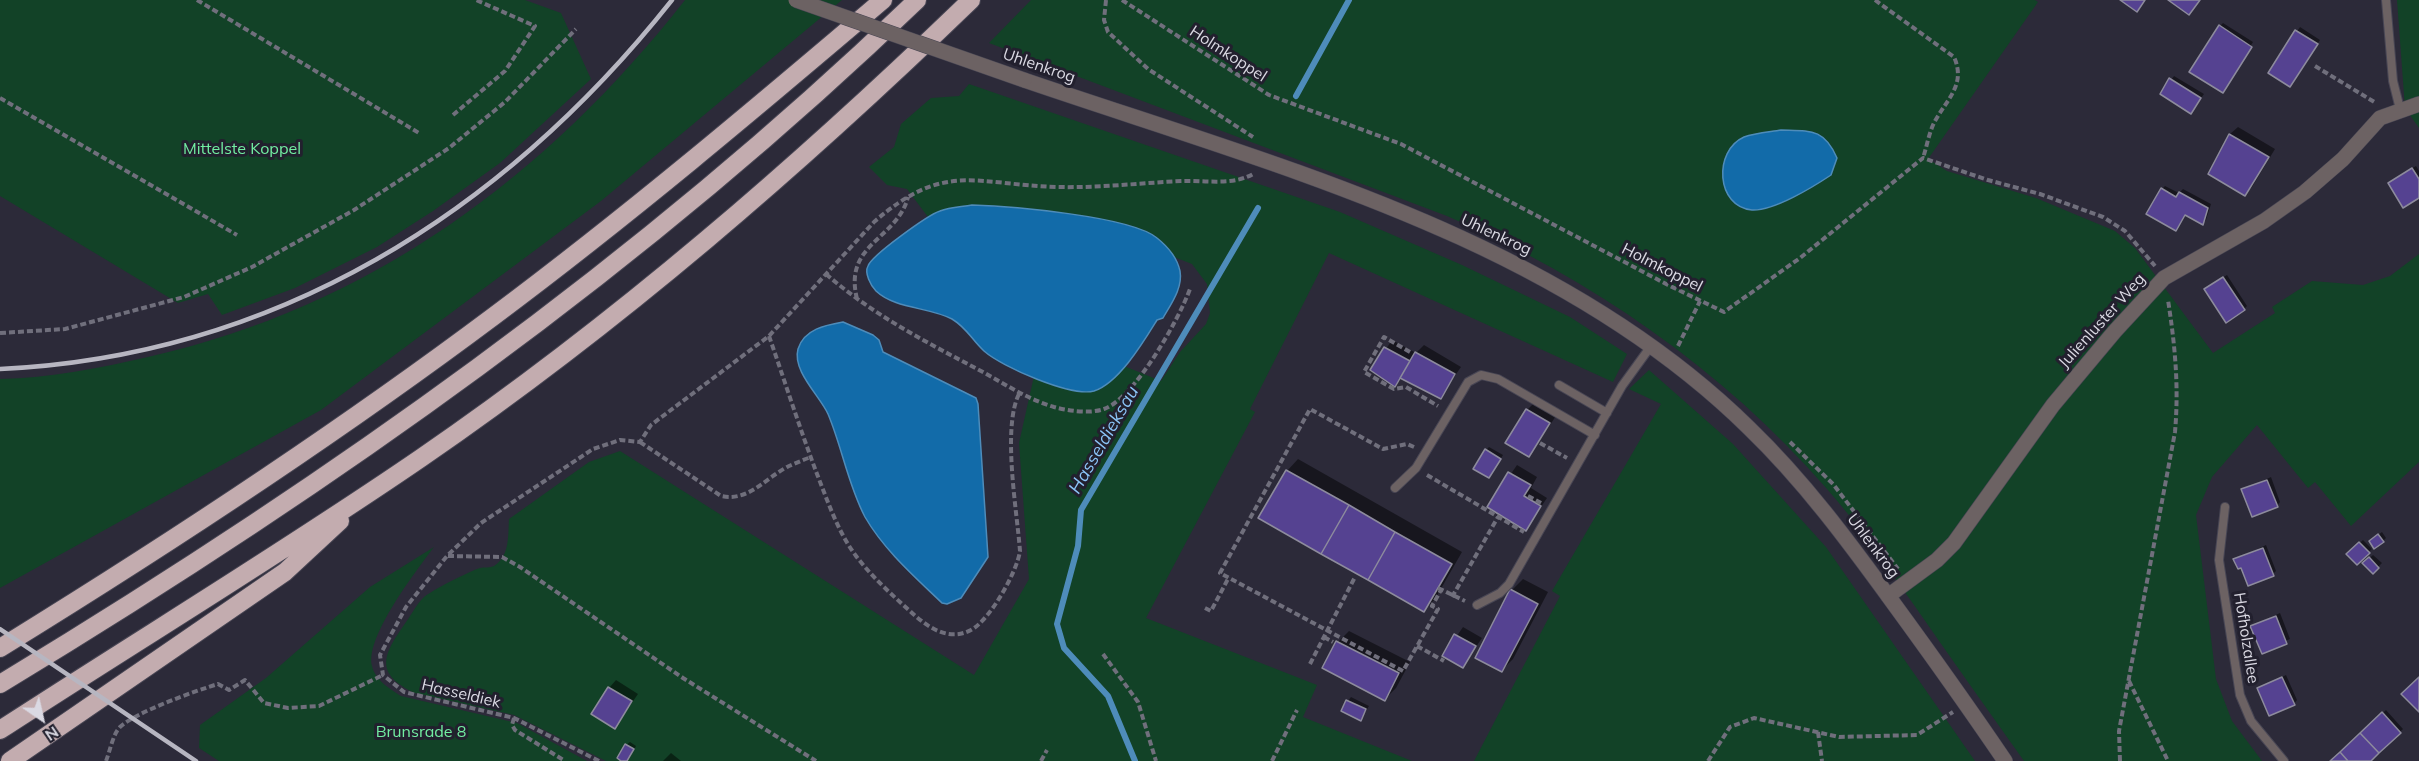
<!DOCTYPE html>
<style>
body{margin:0}
#map{position:relative;width:2419px;height:761px;overflow:hidden;background:#2c2a39;font-family:Mulish,sans-serif}
canvas{display:block}
.north{position:absolute;left:12px;top:689px;width:60px;height:60px;-webkit-text-stroke:4px #22202e;paint-order:stroke;rotate:146deg;font-size:16px;font-weight:700;line-height:24px;text-align:center;color:#dad9e3}
.north::after{content:'';display:block;margin:auto;width:21px;height:27px;background:#dad9e3;clip-path:polygon(50% 0,100% 100%,50% 72%,0 100%)}
</style>
<div id="map">
<canvas width="2419" height="761"></canvas>
<div class="north">N</div>
</div>
<script>
const c = document.querySelector('canvas').getContext('2d');
c.lineJoin = 'round';
function fill(path, color) {
  c.fillStyle = color;
  c.fill(path, 'evenodd');
}
function strokePath(path, color, width, dash) {
  c.strokeStyle = color;
  c.lineWidth = width;
  c.lineCap = dash ? 'butt' : 'round';
  c.setLineDash(dash || []);
  c.stroke(path);
}
function label(font, color, halo, rows, align = 'center') {
  c.font = font + ' Mulish,sans-serif';
  c.lineWidth = 6;
  c.setLineDash([]);
  c.textBaseline = 'middle';
  c.strokeStyle = halo;
  c.fillStyle = color;
  for (const [text, x, y, turn = 0] of rows) {
    c.save();
    c.translate(x, y);
    c.rotate((+turn || 0) * Math.PI / 180);
    c.textAlign = isNaN(turn) ? turn : align;
    if (halo) c.strokeText(text, 0, 0);
    c.fillText(text, 0, 0);
    c.restore();
  }
}
fill(new Path2D(`
 M0,0H525L561,13L591,79L500,163L433,211L377,247L295,288L222,315L208,294L178,303L0,196Z
 M685,0H842L601,201L321,410L0,588V379C50,378 100,368 148,357C370,307 546,177 685,0Z
 M1031,0H2035L2038,2L1928,159L1947,171L2036,198L2115,231L2135,248L2213,353L2275,313L2272,307L2312,281L2363,285L2390,276L2419,254V462L2351,526L2315,482L2308,488L2257,425L2212,477L2196,515L2216,679L2232,721L2262,761H2024C1987,709 1950,657 1914,605C1886,566 1859,525 1827,489C1724,370 1590,278 1447,216L989,43Z
 M2397,0H2419V128L2405,108Z
 M969,84L1340,212L1462,265L1570,317L1627,354L1613,382L1329,253L1250,409L1255,412L1146,618L1317,685L1303,717L1412,761H606L514,715L415,693C374,674 383,655 404,625C410,617 416,605 423,598C430,591 470,571 480,568C484,567 490,568 494,566C510,556 508,535 509,519L589,462L620,451L974,675L1029,579L1019,443L1034,376C1080,393 1085,403 1124,366L1161,381L1180,352L1206,324L1210,313L1207,284L1192,264L1174,257L1156,237L1132,226L1060,213L996,206L957,207L928,217L907,189L887,185L869,167L894,147L901,124L931,98L959,96Z
 M1649,370L1733,444L1826,547L1975,761H1474L1560,596L1552,591L1661,404L1629,389Z
 M434,547C416,571 365,637 372,666C375,680 390,689 401,696L517,723L587,761H219L199,748L200,725L266,678L370,587Z`), '#124227');
const water = new Path2D(`
 M1781,130C1810,131 1824,128 1837,158L1831,175C1813,187 1774,211 1752,210C1716,207 1713,151 1744,137C1755,133 1769,132 1781,130Z
 M972,205C1008,206 1131,216 1157,238C1167,246 1177,257 1180,271C1183,288 1171,304 1163,318L1157,320C1144,341 1119,383 1094,391C1071,397 1002,367 984,351C972,340 967,328 952,319C929,307 895,309 876,291C871,286 864,273 868,266C872,255 928,215 940,211C950,207 961,207 972,205Z
 M843,322L873,335L879,340L883,352L976,398L978,404L988,557L961,598L947,604L942,603C915,577 884,550 865,517C848,485 842,447 828,414C820,396 792,371 798,349C804,329 826,325 843,322Z`);
fill(water, '#126ba9');
strokePath(water, '#4e8cba', 1.5);
fill(new Path2D(`
 M2223,23L2253,42L2223,90L2220,26Z
 M2300,27L2320,40L2293,82L2270,72Z
 M2174,76L2204,94L2191,112L2162,93Z
 M2238,127L2275,149L2252,187L2245,194L2210,174L2230,134Z
 M2416,166L2419,171V196L2393,180Z
 M2165,186L2179,193L2183,189L2211,204L2206,220L2203,223L2186,214L2176,229L2162,189Z
 M2227,275L2247,306L2244,309L2209,286Z
 M1392,340L1416,353L1424,345L1461,367L1440,397L1403,377L1395,385L1372,370Z
 M1534,403L1556,416L1529,456L1527,410Z
 M1489,447L1503,455L1492,473L1486,450Z
 M1298,459L1462,552L1435,599L1424,610L1260,517L1287,471Z
 M1517,465L1537,477L1531,488L1547,498L1526,529L1489,506Z
 M2271,477L2280,502L2277,506L2243,490Z
 M2382,532L2386,538L2383,541L2374,538Z
 M2363,540L2372,549L2357,563L2348,554Z
 M2266,545L2276,571L2273,574L2241,566L2235,560Z
 M2373,555L2382,563L2373,572L2364,563Z
 M1523,579L1548,592L1513,659L1502,670L1512,590Z
 M2280,613L2290,639L2262,652L2252,626Z
 M1463,627L1482,638L1463,666L1444,655Z
 M1349,631L1410,662L1396,688L1385,699L1338,642Z
 M2286,675L2297,700L2294,704L2259,689Z
 M616,680L638,694L615,727L609,688Z
 M1351,697L1369,706L1361,719L1348,701Z
 M2386,710L2403,729L2369,761H2332Z
 M630,742L636,746L629,759L624,761L626,745Z
 M671,753L681,761H663Z`), '#0007');
strokePath(new Path2D(`
 M1296,96L1349,0
 M1135,761L1108,696L1064,648L1057,624L1078,546L1081,510L1258,208`), '#4e8cba', 6);
const building = new Path2D(`
 M2120,0H2145L2137,12Z
 M2168,0H2200L2189,15Z
 M2219,25L2252,47L2223,93L2189,72Z
 M2295,30L2318,44L2290,87L2268,73Z
 M2169,78L2201,98L2191,114L2160,94Z
 M2229,134L2269,157L2245,196L2208,174Z
 M2412,168L2419,179V198L2403,208L2388,183Z
 M2161,188L2176,197L2179,192L2208,208L2203,225L2185,215L2176,231L2146,214Z
 M2223,277L2245,310L2226,323L2204,289Z
 M1384,347L1410,361L1395,387L1370,370Z
 M1415,352L1455,374L1441,399L1400,378Z
 M1526,409L1550,423L1529,457L1505,443Z
 M1485,449L1501,459L1489,478L1473,469Z
 M1286,470L1349,505L1321,554L1258,518Z
 M1508,472L1531,485L1524,496L1541,506L1526,531L1487,507Z
 M2267,480L2278,507L2252,517L2241,489Z
 M1349,505L1395,532L1368,580L1321,554Z
 M1395,532L1452,564L1424,612L1368,580Z
 M2378,534L2384,542L2374,549L2369,541Z
 M2359,542L2370,553L2357,565L2346,554Z
 M2263,548L2274,576L2248,586L2241,568L2238,569L2233,559Z
 M2369,557L2379,568L2373,574L2362,563Z
 M1510,589L1538,604L1502,672L1475,658Z
 M2276,616L2287,644L2262,654L2250,626Z
 M1454,634L1476,646L1463,668L1442,656Z
 M1336,641L1399,673L1385,701L1322,668Z
 M2282,677L2295,705L2269,716L2257,688Z
 M2419,677V712L2401,694Z
 M608,687L632,701L615,729L591,714Z
 M1346,700L1366,709L1361,721L1341,711Z
 M2382,712L2401,733L2379,753L2360,733Z
 M2360,733L2379,753L2371,761H2348L2340,752Z
 M625,744L634,749L627,761H621L617,758Z
 M2340,752L2348,761H2330Z`);
fill(building, '#554291');
strokePath(building, '#8d8b9d', 1.5);
const lane = new Path2D(`
 M2386,0L2393,81L2400,109
 M1559,385L1607,413
 M1395,488L1416,468L1468,382L1481,375L1498,379L1595,435
 M2225,507L2219,560L2240,695L2251,721L2284,761
 M1477,605L1500,593L1509,584L1622,386L1651,346`);
const street = new Path2D(`
 M1024,80C1275,166 1555,237 1749,428C1804,481 1849,542 1894,604C1932,656 1969,708 2005,761
 M1888,596L1937,560L1954,543L2053,405L2115,331L2164,278L2264,221L2305,192L2343,159L2380,118L2419,104`);
const highway = new Path2D(`
 M0,648C169,544 335,435 494,316C628,216 756,108 883,0
 M0,684C326,487 642,265 917,0
 M0,730C140,639 284,552 421,458C619,322 799,166 971,0
 M10,761L285,572L340,521`);
strokePath(lane, '#484654', 10);
strokePath(street, '#484654', 16);
strokePath(highway, '#484654', 20);
strokePath(new Path2D(`
 M197,0L419,133
 M1106,0L1104,20L1108,32L1148,69L1253,137
 M1122,0L1269,95L1401,144L1668,285L1724,312L1800,258L1923,158L1988,180L2040,194L2103,217L2125,231L2155,266
 M1875,0L1954,57C1966,84 1948,98 1935,121C1929,132 1927,146 1923,158
 M2315,66L2376,103
 M0,98L237,235
 M453,115L505,71L535,26L476,0
 M826,274C873,315 926,342 981,371C1005,384 1027,399 1054,407C1069,411 1090,414 1104,409C1135,398 1179,319 1190,289
 M857,299C843,243 897,240 908,197
 M0,333L65,329L184,297L252,267L354,210L449,148L505,102L576,29
 M769,336C785,382 800,429 817,474C828,502 838,532 856,556C872,577 891,594 910,611C927,627 948,642 971,630C990,620 1017,572 1020,551C1017,511 1002,428 1019,394
 M1678,346L1700,301
 M1410,352L1384,337L1364,372L1394,389L1406,387L1438,406
 M640,442L721,496C749,502 765,478 789,466C796,463 803,460 811,457
 M1790,442L1833,484L1898,569
 M1540,443L1567,458
 M1414,447L1407,444L1383,449L1310,409L1220,573L1403,671L1438,609L1432,606L1441,590
 M1427,475L1524,532
 M1528,496L1541,503
 M448,556L502,557L520,567L683,678L816,761
 M1438,588L1465,601
 M1452,597L1498,517
 M1205,608L1211,611L1229,577
 M1324,637L1333,642
 M1417,646L1444,661
 M1103,654L1138,702L1156,761
 M1310,664L1355,577
 M2129,681L2168,761
 M514,718L512,725L515,730L565,761
 M1818,732L1822,761
 M106,761C110,751 113,734 120,727C136,712 195,691 218,684L229,690L245,680L264,703L288,708L319,706L383,675
 M599,761L514,718L404,692L383,675L380,655L406,607L447,556L481,523L593,449L620,440L640,442L651,425L769,336L874,222C945,160 976,185 1058,187C1100,188 1140,183 1181,181C1205,180 1232,186 1253,174
 M1041,761L1047,750
 M1272,761L1297,710
 M1708,761L1730,727L1754,718L1839,737L1917,735L1953,712
 M2120,761L2119,731L2175,432C2179,386 2175,345 2168,300`), '#706f7c', 4, [6, 3]);
strokePath(lane, '#6c6263', 8);
strokePath(street, '#6c6263', 15);
strokePath(highway, '#c3acaf', 18);
strokePath(new Path2D(`
 M0,369C276,356 503,213 672,0
 M0,629L196,761`), '#b7b6c1', 4.5);
const streetBridge = new Path2D(`
 M796,0L1024,80`);
strokePath(streetBridge, '#484654', 16, []);
strokePath(streetBridge, '#6c6263', 15);
label('16px', '#dad9e3', '#22202e', [
 ["Holmkoppel",1228,54,33],
 ["Uhlenkrog",1039,66,19],
 ["Uhlenkrog",1496,235,25],
 ["Holmkoppel",1662,268,27],
 ["Julienluster Weg",2102,321,-48],
 ["Uhlenkrog",1873,546,53],
 ["Hofholzallee",2246,638,81],
 ["Hasseldiek",461,694,13]
]);
label('16px', '#72eea2', '#22202e', [
 ["Mittelste Koppel",242,149],
 ["Brunsrade 8",421,732]
]);
label('italic 18px', '#8cc5f8', '#22202e', [
 ["Hasseldieksau",1104,440,-60]
]);
</script>
